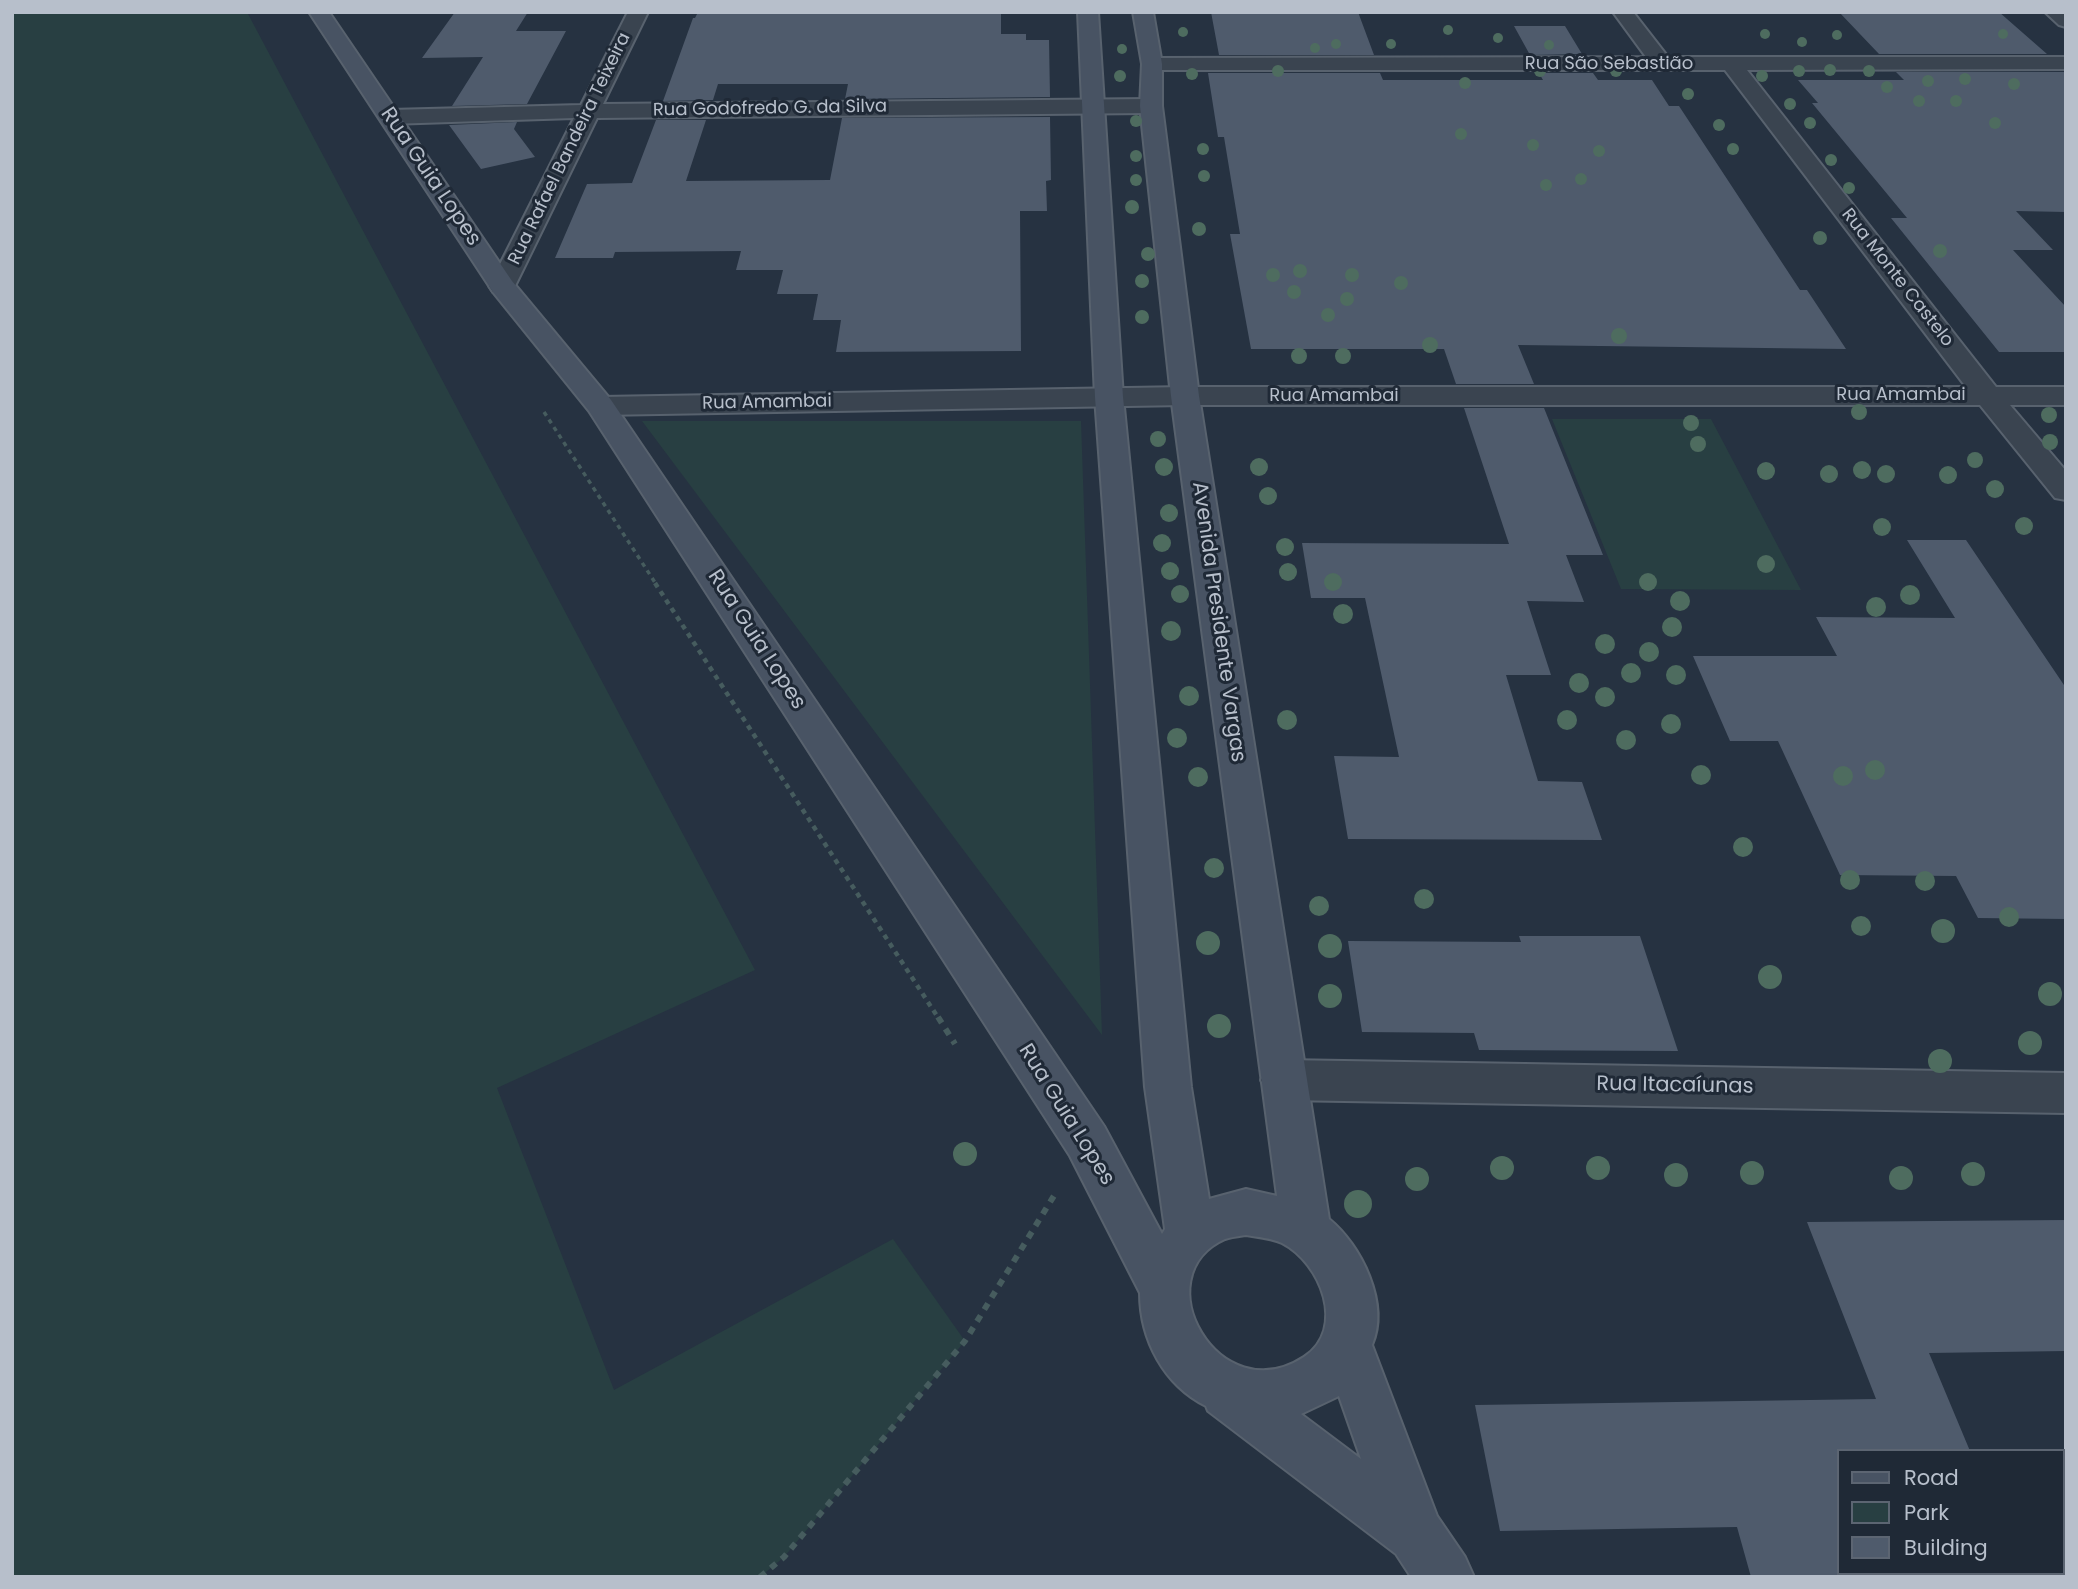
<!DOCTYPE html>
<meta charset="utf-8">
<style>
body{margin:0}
#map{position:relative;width:2078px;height:1589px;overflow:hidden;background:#263241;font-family:Poppins,sans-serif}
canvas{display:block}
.frame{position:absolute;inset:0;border:14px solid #b7bfcb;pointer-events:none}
.legend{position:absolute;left:1837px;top:1449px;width:228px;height:126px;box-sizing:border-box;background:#1f2936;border:2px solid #5c6572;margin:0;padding:9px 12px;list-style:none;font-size:21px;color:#b7bfcb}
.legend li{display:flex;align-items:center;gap:14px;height:35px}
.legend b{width:35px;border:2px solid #5c6572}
</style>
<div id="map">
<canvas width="2078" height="1589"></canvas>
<div class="frame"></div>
<ul class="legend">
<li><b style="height:9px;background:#485363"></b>Road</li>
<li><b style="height:19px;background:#283f42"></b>Park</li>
<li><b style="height:19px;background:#4f5b6c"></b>Building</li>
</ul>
</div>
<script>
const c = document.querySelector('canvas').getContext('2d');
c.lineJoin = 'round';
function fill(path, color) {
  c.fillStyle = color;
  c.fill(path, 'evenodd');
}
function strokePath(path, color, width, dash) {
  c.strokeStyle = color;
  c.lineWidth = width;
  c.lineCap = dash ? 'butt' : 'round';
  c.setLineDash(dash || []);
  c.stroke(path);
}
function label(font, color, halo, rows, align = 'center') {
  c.font = font + ' Poppins,sans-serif';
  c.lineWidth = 6;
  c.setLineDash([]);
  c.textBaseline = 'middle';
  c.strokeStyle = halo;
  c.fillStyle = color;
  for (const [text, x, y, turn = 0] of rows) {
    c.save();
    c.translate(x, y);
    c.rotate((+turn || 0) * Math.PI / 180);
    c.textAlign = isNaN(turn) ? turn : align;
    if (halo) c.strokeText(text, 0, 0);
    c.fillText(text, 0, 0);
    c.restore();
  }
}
fill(new Path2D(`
 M12,12H247L755,970L497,1088L614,1390L893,1239L965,1341L784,1557L760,1577H12Z
 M1552,419H1711L1801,590L1621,589Z
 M642,421H1081L1102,1035Z`), '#283f42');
fill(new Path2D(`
 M455,12H528L516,31H566L527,104L452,106L483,57L422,58Z
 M698,12H1001V34H1026V40H1049L1050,97L845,99L848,84H718L713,100L663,101L693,18H695Z
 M1211,12H1358L1374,55H1219Z
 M1839,12H1999L2047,54H1879Z
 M1514,26H1565L1582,54L1530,55Z
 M1896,72H2066V212L2016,211L2053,250H2013L2066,307V352H1999L1891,218H1907L1812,103H1818L1798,80H1904Z
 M1208,73H1380L1383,80H1543L1539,73H1593L1598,80H1652L1669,106H1679L1800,290H1807L1846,349L1518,345L1534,384H1456L1444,349H1251L1230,234H1240L1224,137H1218Z
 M1050,117L1051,180L1046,181L1047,211H1020L1021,351L836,352L841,320H813L818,294H777L783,270H736L741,251L615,252L613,258H555L587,184L632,183L656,120H706L686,181L830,180L842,118Z
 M517,122L514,129L535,157L481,169L449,125Z
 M1464,408H1544L1603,555H1566L1584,602L1527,601L1551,675H1506L1538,781L1582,782L1602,840L1348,839L1334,756L1399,757L1365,598H1311L1302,543L1509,544Z
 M1907,540H1966L2066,688V919L1978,918L1956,876L1840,875L1778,741H1730L1693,656H1837L1816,617L1955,618Z
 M1519,936H1640L1678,1051L1479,1050L1474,1033L1362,1032L1348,941L1521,942Z
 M2066,1220V1351L1929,1353L1970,1451H1838V1577H1751L1737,1527L1500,1531L1475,1405L1876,1399L1807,1222Z`), '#4f5b6c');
const minor = new Path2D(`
 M628,12H648L603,104L1151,99L1159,101L1162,106L1159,111L1151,113L597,118L515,286L511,292L502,294L493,292L489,286L574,118L390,124L382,122L379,117L382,112L390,110L581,105Z
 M1613,12H1633L1668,57H2066V69L1747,70L1996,387H2066V405H2010L2066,471V500L2055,498L1980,405H1185L601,415L591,412L586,406L591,400L601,397L1185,387H1966L1725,70H1152L1145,68L1142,64L1145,60L1152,58L1646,57Z
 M2045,12H2066V27L2059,25Z
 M1284,1060L2066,1073V1113L1284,1100L1268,1094L1261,1080L1268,1066Z`);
const secondary = new Path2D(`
 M309,12H329L512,281L611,400L1104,1126L1162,1234L1165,1229L1145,1087L1095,397L1078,12H1098L1123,397L1191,1087L1209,1199L1246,1189L1277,1196L1171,396L1140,106L1142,64L1133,12H1153L1162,64V106L1199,396L1329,1219C1361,1245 1390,1303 1372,1345L1437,1516L1465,1557L1474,1577H1411L1396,1554L1208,1411L1206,1406C1164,1385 1140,1340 1140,1293L1070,1156L589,411L493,292ZM1246,1235C1258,1237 1271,1238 1282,1243C1321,1263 1347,1329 1304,1357C1219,1413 1142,1276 1225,1239C1231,1237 1239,1236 1246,1235ZM1339,1396L1361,1459L1301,1414Z`);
strokePath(minor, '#58626e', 4);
strokePath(secondary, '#58626e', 4);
strokePath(new Path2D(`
 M544,412L656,584`), '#465c5e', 3.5, [4.5, 4.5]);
strokePath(new Path2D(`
 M655,583L939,1019`), '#465c5e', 4.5, [5, 5]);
strokePath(new Path2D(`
 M938,1017L955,1044
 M760,1577L784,1557L965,1341L1055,1194`), '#465c5e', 6, [7, 7]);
fill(minor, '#3a4450');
fill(secondary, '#485363');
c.fillStyle = '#4e6c5f';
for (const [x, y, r] of [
 [1448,30,5],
 [1183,32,5],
 [1765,34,5],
 [2003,34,5],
 [1837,35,5],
 [1498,38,5],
 [1802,42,5],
 [1336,44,5],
 [1391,44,5],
 [1549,45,5],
 [1315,48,5],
 [1122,49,5],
 [1830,70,6],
 [1278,71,6],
 [1540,71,6],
 [1616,71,6],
 [1799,71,6],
 [1869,71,6],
 [1192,74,6],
 [1120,76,6],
 [1762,76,6],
 [1965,79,6],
 [1928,81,6],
 [1465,83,6],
 [2014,84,6],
 [1887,87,6],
 [1688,94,6],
 [1919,101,6],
 [1956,101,6],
 [1790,104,6],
 [1136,121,6],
 [1810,123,6],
 [1995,123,6],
 [1719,125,6],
 [1461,134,6],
 [1533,145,6],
 [1203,149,6],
 [1733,149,6],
 [1599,151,6],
 [1136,156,6],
 [1831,160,6],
 [1204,176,6],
 [1581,179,6],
 [1136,180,6],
 [1546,185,6],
 [1849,188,6],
 [1132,207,7],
 [1199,229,7],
 [1820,238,7],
 [1940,251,7],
 [1148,254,7],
 [1300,271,7],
 [1273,275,7],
 [1352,275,7],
 [1142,281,7],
 [1401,283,7],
 [1294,292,7],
 [1347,299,7],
 [1328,315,7],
 [1142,317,7],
 [1619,336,8],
 [1430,345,8],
 [1299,356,8],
 [1343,356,8],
 [1859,412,8],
 [2049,415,8],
 [1691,423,8],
 [1158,439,8],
 [2050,442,8],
 [1698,444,8],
 [1975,460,8],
 [1164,467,9],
 [1259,467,9],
 [1862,470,9],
 [1766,471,9],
 [1829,474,9],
 [1886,474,9],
 [1948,475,9],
 [1995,489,9],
 [1268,496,9],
 [1169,513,9],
 [2024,526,9],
 [1882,527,9],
 [1162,543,9],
 [1285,547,9],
 [1766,564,9],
 [1170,571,9],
 [1288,572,9],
 [1333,582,9],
 [1648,582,9],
 [1180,594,9],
 [1910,595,10],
 [1680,601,10],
 [1876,607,10],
 [1343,614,10],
 [1672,627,10],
 [1171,631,10],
 [1605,644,10],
 [1649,652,10],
 [1631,673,10],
 [1676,675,10],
 [1579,683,10],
 [1189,696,10],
 [1605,697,10],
 [1287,720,10],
 [1567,720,10],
 [1671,724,10],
 [1177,738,10],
 [1626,740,10],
 [1875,770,10],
 [1701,775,10],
 [1843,776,10],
 [1198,777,10],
 [1743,847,10],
 [1214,868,10],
 [1850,880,10],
 [1925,881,10],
 [1424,899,10],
 [1319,906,10],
 [2009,917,10],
 [1861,926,10],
 [1943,931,12],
 [1208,943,12],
 [1330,946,12],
 [1770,977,12],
 [2050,994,12],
 [1330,996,12],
 [1219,1026,12],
 [2030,1043,12],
 [1940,1061,12],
 [965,1154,12],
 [1502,1168,12],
 [1598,1168,12],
 [1752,1173,12],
 [1973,1174,12],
 [1676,1175,12],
 [1901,1178,12],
 [1417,1179,12],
 [1358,1204,14]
]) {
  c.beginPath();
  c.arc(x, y, r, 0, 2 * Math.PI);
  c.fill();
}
label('18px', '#b7bfcb', '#1f2936', [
 ["Rua São Sebastião",1609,64],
 ["Rua Godofredo G. da Silva",770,109,-1],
 ["Rua Rafael Bandeira Teixeira",570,149,-64],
 ["Rua Monte Castelo",1897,278,52],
 ["Rua Amambai",1901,395],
 ["Rua Amambai",1334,396],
 ["Rua Amambai",767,403,-1]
]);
label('21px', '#b7bfcb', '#1f2936', [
 ["Rua Guia Lopes",430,177,56],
 ["Avenida Presidente Vargas",1218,622,82],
 ["Rua Guia Lopes",756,640,57],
 ["Rua Itacaíunas",1675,1086,1],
 ["Rua Guia Lopes",1066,1115,58]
]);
</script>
